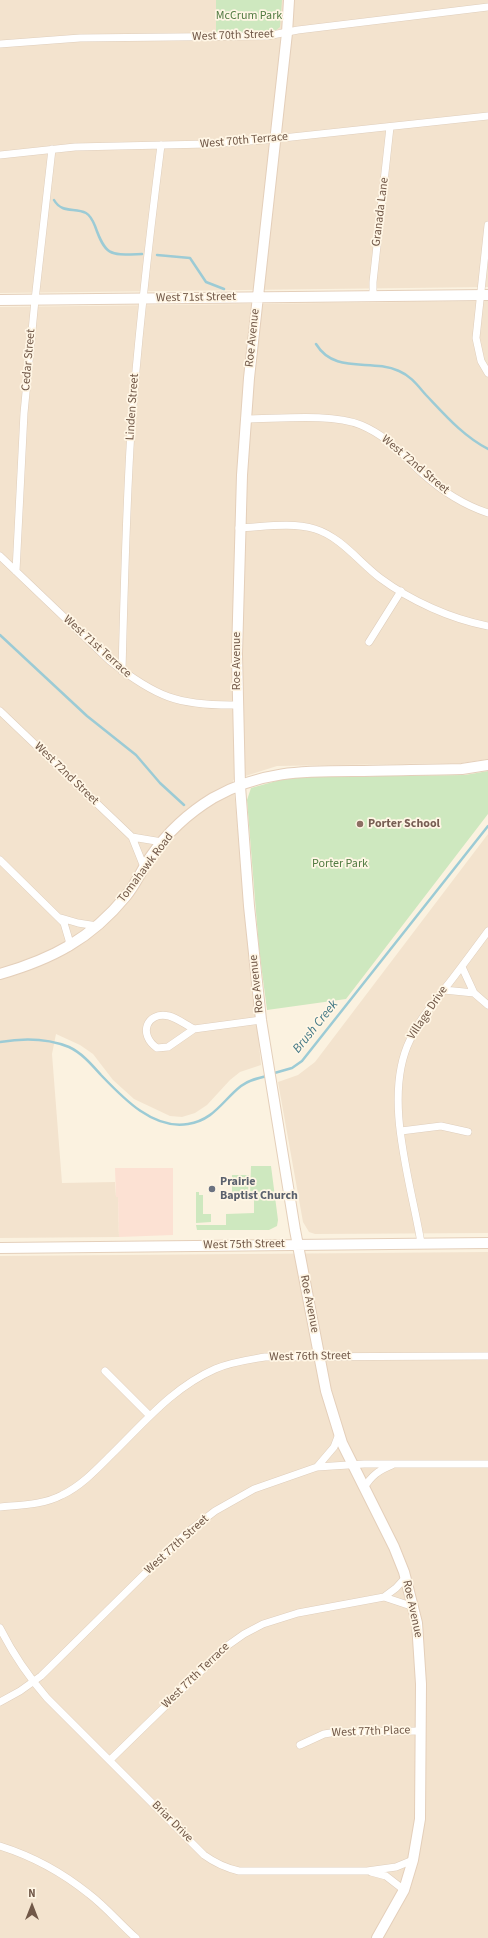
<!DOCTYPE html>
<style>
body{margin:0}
#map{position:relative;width:488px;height:1938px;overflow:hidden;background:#fbf2e0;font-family:"Source Sans 3",sans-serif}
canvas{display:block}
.north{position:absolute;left:12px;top:1886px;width:40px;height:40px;-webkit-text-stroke:3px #fff6e5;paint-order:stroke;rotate:0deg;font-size:11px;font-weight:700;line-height:16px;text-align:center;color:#715848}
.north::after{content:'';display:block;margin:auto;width:14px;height:18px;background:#715848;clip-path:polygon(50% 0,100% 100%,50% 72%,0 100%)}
</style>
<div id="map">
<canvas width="488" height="1938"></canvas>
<div class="north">N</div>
</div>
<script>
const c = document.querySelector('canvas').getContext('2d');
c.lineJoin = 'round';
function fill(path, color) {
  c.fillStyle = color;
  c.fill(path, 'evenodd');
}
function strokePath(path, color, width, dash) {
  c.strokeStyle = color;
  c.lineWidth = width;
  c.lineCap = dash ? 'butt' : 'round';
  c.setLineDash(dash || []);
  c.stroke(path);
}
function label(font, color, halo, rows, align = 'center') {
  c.font = font + ' "Source Sans 3",sans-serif';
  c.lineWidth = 3.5;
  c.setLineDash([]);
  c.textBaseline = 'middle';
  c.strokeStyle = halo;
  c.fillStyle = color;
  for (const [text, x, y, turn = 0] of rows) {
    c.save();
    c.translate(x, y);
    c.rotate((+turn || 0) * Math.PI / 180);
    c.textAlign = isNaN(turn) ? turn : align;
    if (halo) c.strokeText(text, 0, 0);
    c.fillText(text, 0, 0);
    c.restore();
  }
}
fill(new Path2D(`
 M0,0H488V287L0,293Z
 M488,301V759L462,763L277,766L233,780L261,1065L240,1072L230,1080L207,1105L195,1113L182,1117L170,1116L134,1099L113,1080L93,1054L80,1045L56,1034L52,1054L62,1183L115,1182L116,1197H118L119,1237L0,1238V307Z
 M488,834V1233L315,1234L309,1232L303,1222L278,1082L298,1075L315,1062Z
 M488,1252V1938H0V1256Z`), '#f3e3ce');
fill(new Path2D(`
 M115,1168H173V1235L119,1237L118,1197H116Z`), '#fce1d3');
fill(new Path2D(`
 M216,0H282L280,27L275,31L269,32L216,33Z
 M488,771V814L346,999L267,1010L259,949L247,800L251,788L280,780L299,777L465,775Z
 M251,1166H271L278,1220L277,1226L269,1230H197L196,1225H226V1214L254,1213V1195H250Z
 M232,1175H249L248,1192H232Z
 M196,1192H199V1195H203V1214H211V1222L196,1223Z`), '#cee8bf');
strokePath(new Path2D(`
 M54,200C62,214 75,207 86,213C91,216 93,221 95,226C106,257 110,255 142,254
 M157,255L190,258L206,282L224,289
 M316,344C335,375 371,358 399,371C411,376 418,386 426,395C445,415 463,436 488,449
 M0,635L87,716L136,755L160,783L184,805
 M0,1042C23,1038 47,1038 69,1047C82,1053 92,1065 101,1075C123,1098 153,1130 188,1124C214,1120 223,1100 241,1086C249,1080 258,1078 267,1076
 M271,1074L292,1068L302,1061L488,826`), '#9ccbd5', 2.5);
const street = new Path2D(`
 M0,44L80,38L267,36L298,30L488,7
 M0,155L75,147L208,144L264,140L488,116
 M488,225L476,338L481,361L488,373
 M373,297V282L390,127
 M245,419C278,419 331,413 361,425C389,437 401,454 423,474C442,491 464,505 488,513
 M239,528C263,527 292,522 315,529C341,537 359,562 380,578C411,601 451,619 488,626
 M0,556L110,661C156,697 178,706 237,705
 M16,571L24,413L35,300L52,149
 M369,642L401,591
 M122,671C124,591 126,511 131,431C138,336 149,240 161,145
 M0,711L132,837L144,867
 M132,837L162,842
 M0,860L64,923L69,940V947
 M61,918L78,923L97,926
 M462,967L474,993L488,1005
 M444,990L474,993
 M194,1029C186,1025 177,1018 169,1016C146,1011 138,1035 157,1048L168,1047L194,1029L261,1020
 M401,1131L441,1126L468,1132
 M421,1243C411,1182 382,1097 410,1040C419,1020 433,1004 446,987C460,969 474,950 488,931
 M105,1371L150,1416
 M317,1467L334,1447L339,1434
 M364,1488C371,1476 379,1470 392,1465
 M0,1507C21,1505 43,1505 62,1495C81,1486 96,1470 111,1455C144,1423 172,1388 215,1369C231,1362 248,1360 265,1357L488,1356
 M384,1597L396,1588L406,1577
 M0,1628C13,1654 28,1676 47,1698L204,1855C215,1863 226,1868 239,1871H367L396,1867L413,1860
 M0,1702L20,1691L41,1676L184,1535L215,1511L254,1489L317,1467L364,1464H488
 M300,1745L324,1734L337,1732L421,1731
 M110,1760L227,1646L244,1634L263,1624L298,1613L384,1597L414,1607
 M0,1846C32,1856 63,1873 89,1894C106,1907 120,1924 136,1938
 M371,1872L386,1876L404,1890`);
const secondary = new Path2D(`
 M289,0L287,33L249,378L242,475L237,654L240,786L249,906L261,1020L295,1230L326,1391L342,1443L394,1547L404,1572L417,1623L421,1684L420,1819L413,1860L404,1890L377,1938
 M0,300L488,295
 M0,974C52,959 91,939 126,896C136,884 142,869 151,856C167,833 190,812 213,798C262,770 305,771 359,771C393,770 427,770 462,769L488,765
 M0,1248L488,1243`);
strokePath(street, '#dfcebc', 8);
strokePath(secondary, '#e4cfba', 12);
strokePath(street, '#fff', 7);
strokePath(secondary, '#fff', 10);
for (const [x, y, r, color] of [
 [360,824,4,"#8d6e63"],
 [212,1189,4,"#6b7280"]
]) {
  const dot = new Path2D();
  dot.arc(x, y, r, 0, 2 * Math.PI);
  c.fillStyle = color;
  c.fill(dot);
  strokePath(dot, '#fff6e5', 1.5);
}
label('12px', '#537c43', '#fff6e5', [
 ["McCrum Park",249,16],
 ["Porter Park",340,864]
]);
label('12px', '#715848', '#fff6e5', [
 ["West 70th Street",233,36,-2],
 ["West 70th Terrace",244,141,-5],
 ["Granada Lane",381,212,-83],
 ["West 71st Street",196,298,-1],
 ["Roe Avenue",253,338,-84],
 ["Cedar Street",29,360,-85],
 ["Linden Street",133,407,-86],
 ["West 72nd Street",415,465,40],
 ["West 71st Terrace",97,647,42],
 ["Roe Avenue",237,661,-90],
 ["West 72nd Street",66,774,44],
 ["Tomahawk Road",146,868,-53],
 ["Roe Avenue",257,984,-96],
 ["Village Drive",428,1013,-56],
 ["West 75th Street",244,1245,-1],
 ["Roe Avenue",309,1304,79],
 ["West 76th Street",310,1357,-1],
 ["West 77th Street",177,1545,-42],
 ["Roe Avenue",412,1609,78],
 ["West 77th Terrace",196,1676,-44],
 ["West 77th Place",371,1732,-2],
 ["Briar Drive",172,1822,45]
]);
label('bold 12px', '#785e54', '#fff6e5', [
 ["Porter School",368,824]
], 'left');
label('bold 12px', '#5b616d', '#fff6e5', [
 ["Prairie",220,1182],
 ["Baptist Church",220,1196]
], 'left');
label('italic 13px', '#427785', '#fff6e5', [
 ["Brush Creek",316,1027,-51]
]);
</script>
